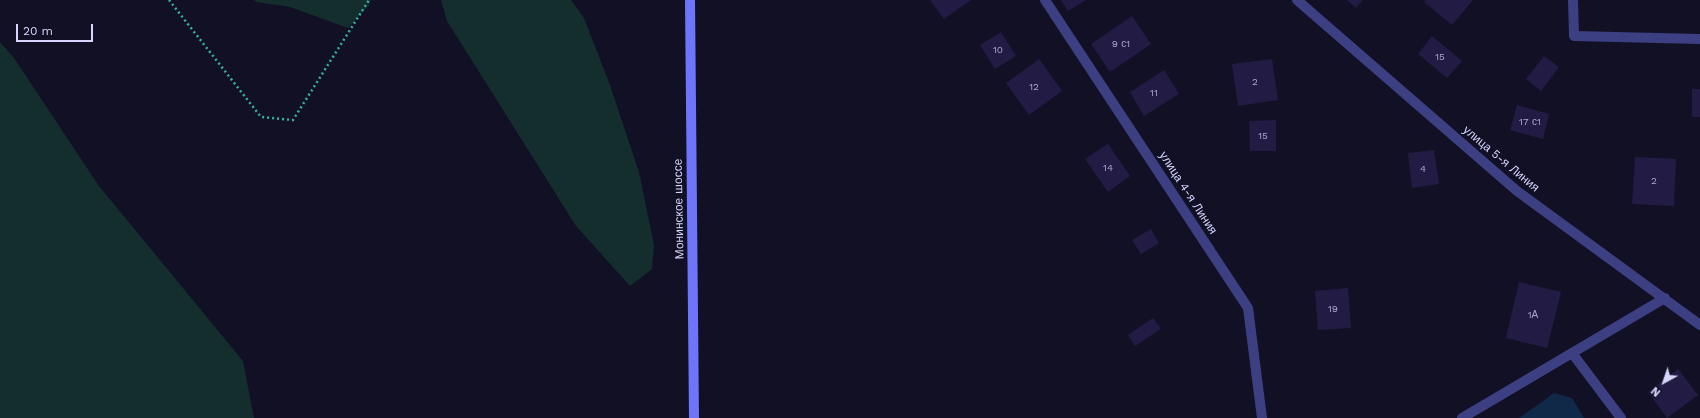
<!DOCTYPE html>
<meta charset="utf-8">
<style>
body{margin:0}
#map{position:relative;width:1700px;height:418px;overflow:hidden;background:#121025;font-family:"Work Sans",sans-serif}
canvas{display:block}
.north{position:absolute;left:1644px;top:362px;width:40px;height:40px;-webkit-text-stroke:3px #121025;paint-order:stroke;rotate:220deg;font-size:11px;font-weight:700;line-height:16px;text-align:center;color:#d7d5fe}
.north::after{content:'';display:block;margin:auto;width:14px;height:18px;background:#d7d5fe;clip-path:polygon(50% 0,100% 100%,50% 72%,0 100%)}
.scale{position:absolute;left:16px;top:24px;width:77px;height:18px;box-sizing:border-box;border:2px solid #d7d5fe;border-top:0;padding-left:5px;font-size:12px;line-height:14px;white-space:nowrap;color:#d7d5fe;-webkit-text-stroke:3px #121025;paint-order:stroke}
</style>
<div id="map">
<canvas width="1700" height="418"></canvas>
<div class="north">N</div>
<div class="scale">20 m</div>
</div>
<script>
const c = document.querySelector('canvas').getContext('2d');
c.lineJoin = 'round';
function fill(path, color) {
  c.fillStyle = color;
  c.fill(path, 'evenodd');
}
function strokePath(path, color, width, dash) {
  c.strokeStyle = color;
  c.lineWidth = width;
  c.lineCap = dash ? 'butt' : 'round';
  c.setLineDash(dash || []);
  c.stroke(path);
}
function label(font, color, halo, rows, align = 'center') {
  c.font = font + ' "Work Sans",sans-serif';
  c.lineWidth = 3;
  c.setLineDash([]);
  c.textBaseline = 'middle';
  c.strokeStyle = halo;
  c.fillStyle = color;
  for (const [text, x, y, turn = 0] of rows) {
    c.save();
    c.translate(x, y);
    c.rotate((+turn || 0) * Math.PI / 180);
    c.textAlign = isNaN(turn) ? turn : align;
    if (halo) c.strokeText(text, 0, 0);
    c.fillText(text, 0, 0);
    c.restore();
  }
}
fill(new Path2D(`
 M254,0H371L369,5L348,28L290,7L257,2Z
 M441,0H571L584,18L610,85L639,172L654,245L652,269L630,286L576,226L447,21Z
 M0,42L14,58L99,186L243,361L254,418H0Z`), '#132e2c');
fill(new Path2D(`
 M1554,393L1572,398L1584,418H1519Z`), '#102948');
fill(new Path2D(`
 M930,0H971L944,19Z
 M1061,0H1086L1068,11Z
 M1347,0H1363L1356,8Z
 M1426,0H1473L1452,25L1424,2Z
 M1132,16L1151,44L1110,72L1091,44Z
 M1001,32L1016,56L995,69L980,45Z
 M1432,36L1462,61L1447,78L1418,54Z
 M1544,56L1559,67L1541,91L1526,79Z
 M1039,59L1062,91L1029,115L1006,83Z
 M1272,59L1278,100L1238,106L1232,64Z
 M1164,70L1179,94L1144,116L1130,92Z
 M1692,89H1700V117H1692Z
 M1517,105L1549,114L1543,139L1510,130Z
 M1276,120V151H1250L1249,121Z
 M1108,144L1130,176L1108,192L1085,159Z
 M1434,150L1439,184L1412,188L1408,153Z
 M1635,157L1676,159L1674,206L1632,204Z
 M1151,229L1159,243L1141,254L1132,240Z
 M1519,282L1561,292L1547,348L1506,338Z
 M1348,288L1351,328L1318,330L1315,291Z
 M1153,318L1161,329L1135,346L1128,335Z
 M1678,369L1698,395L1667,418L1648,392Z`), '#221c45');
strokePath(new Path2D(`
 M169,0L261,117L293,120L369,0`), '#34b3a2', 2.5, [2, 3]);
strokePath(new Path2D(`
 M1045,0L1248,308L1262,418
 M1297,0L1517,191L1700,325
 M1573,0L1574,36L1700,39
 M1572,353L1621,418
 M1462,418L1665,298`), '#3c3f82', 10);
strokePath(new Path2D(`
 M690,0L694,418`), '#6f75fa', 10);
label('10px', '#aaa7d0', null, [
 ["9 с1",1121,44],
 ["10",998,50],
 ["15",1440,57],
 ["2",1255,82],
 ["12",1034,87],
 ["11",1154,93],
 ["17 с1",1530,122],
 ["15",1263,136],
 ["14",1108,168],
 ["4",1423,169],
 ["2",1654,181],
 ["19",1333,309],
 ["1А",1533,315]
]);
label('12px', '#d7d5fe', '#121025', [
 ["улица 5-я Линия",1501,159,40],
 ["улица 4-я Линия",1188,193,57],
 ["Монинское шоссе",679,209,-91]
]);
</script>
